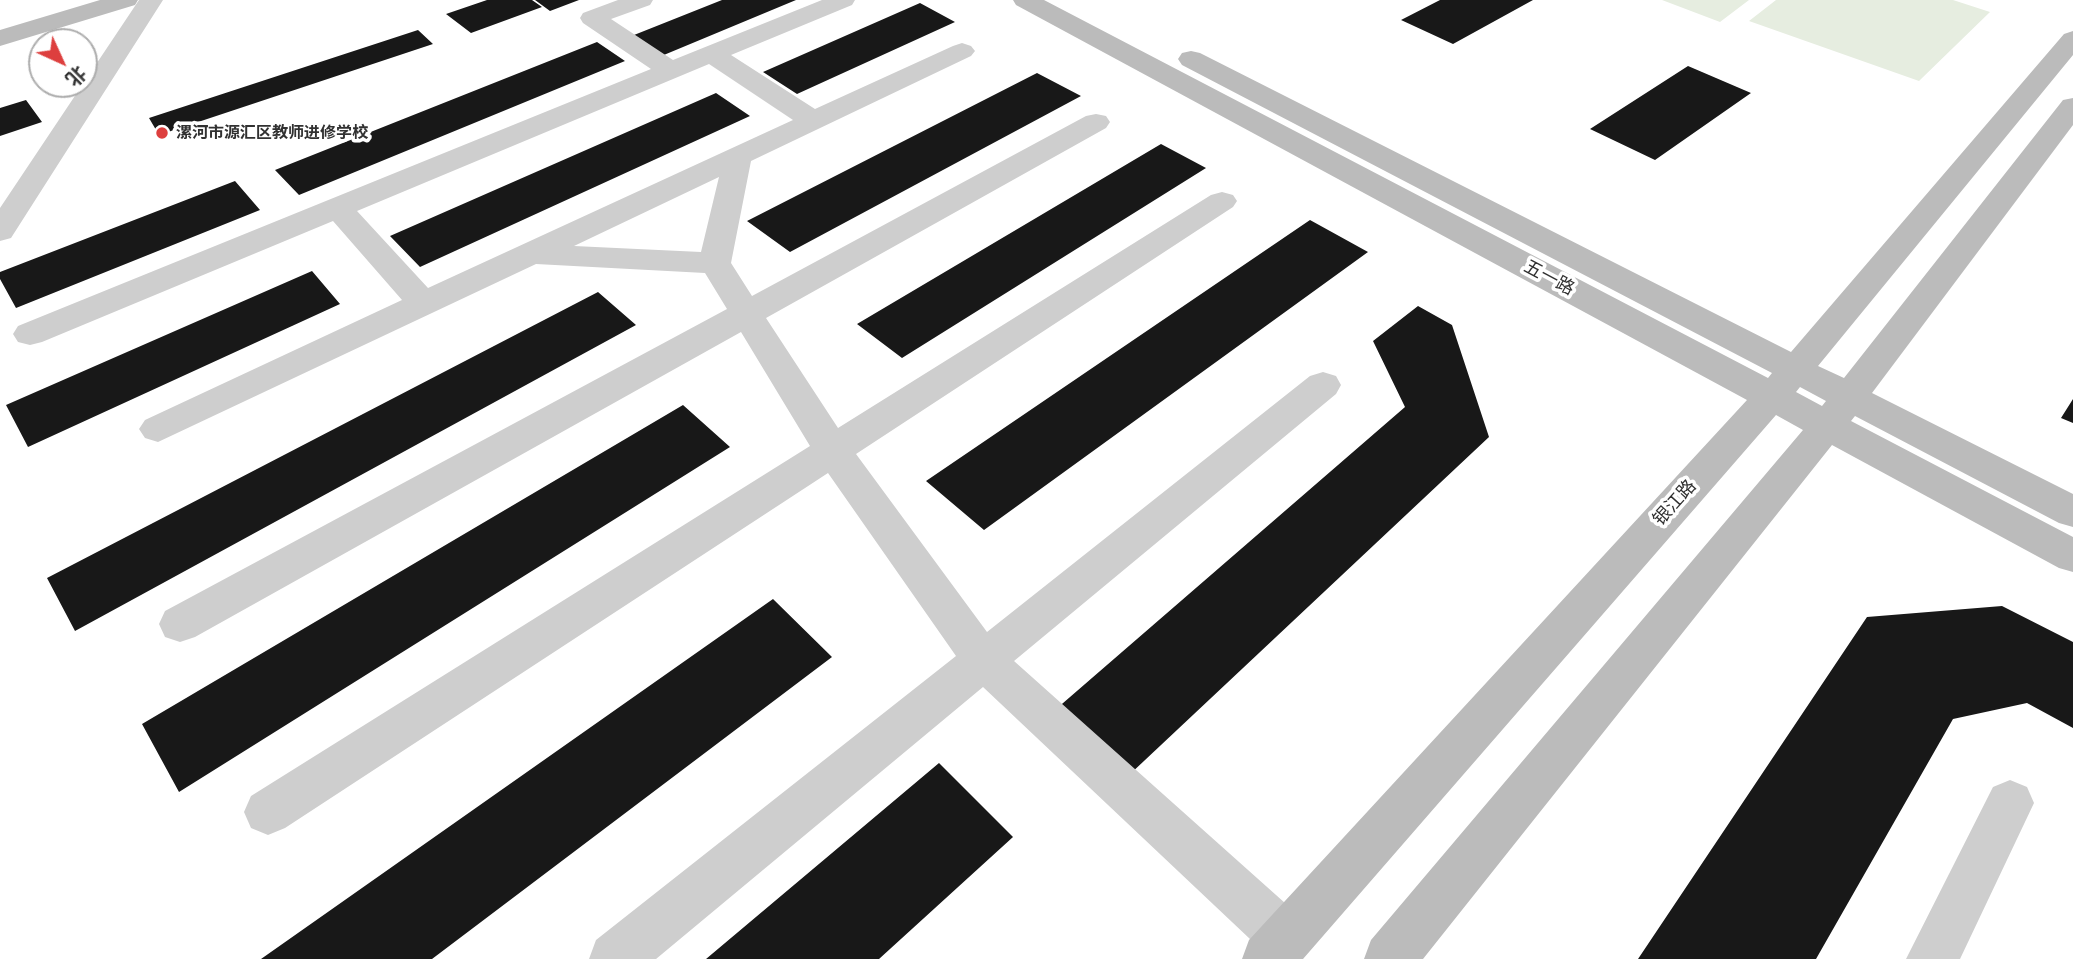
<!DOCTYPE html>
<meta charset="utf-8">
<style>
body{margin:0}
#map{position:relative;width:2073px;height:959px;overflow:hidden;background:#fff;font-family:"PT Sans Narrow","Noto Sans SC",sans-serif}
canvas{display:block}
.north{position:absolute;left:28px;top:28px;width:70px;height:70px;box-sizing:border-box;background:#fff;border:2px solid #adadad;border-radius:50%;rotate:135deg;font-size:19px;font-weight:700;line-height:28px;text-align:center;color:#313131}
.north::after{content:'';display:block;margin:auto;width:24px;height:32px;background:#dd3f3e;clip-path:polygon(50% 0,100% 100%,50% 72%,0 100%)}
</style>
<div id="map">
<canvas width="2073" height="959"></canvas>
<div class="north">北</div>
</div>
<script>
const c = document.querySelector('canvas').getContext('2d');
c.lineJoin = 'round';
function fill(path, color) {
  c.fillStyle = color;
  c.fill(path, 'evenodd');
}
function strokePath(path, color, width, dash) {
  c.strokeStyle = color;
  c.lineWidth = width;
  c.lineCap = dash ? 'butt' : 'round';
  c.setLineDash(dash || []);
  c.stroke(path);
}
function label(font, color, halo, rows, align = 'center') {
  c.font = font + ' "PT Sans Narrow","Noto Sans SC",sans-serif';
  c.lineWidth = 7;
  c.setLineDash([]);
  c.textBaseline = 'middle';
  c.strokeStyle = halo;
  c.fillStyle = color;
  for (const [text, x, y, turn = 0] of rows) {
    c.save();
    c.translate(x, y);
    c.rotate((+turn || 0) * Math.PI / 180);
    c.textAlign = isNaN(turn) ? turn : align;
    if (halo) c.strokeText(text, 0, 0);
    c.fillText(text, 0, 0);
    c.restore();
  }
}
fill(new Path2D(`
 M1662,0H1749L1720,22Z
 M1776,0H1953L1990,12L1919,81L1749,21Z`), '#e6ede0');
fill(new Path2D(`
 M487,0H532L542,7L471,33L446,14Z
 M535,0H579L550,11Z
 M722,0H796L659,57L629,37Z
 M1440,0H1533L1453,44L1401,20Z
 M920,3L955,22L797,94L763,72Z
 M418,30L433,44L159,135L149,118Z
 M597,42L625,61L299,195L275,170Z
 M1688,66L1751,93L1655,160L1590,129Z
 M1037,73L1081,96L790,252L747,221Z
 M716,93L750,116L420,267L390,236Z
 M26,100L42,122L0,136V108Z
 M1161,144L1206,168L902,358L857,324Z
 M235,181L260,210L16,308L0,279V272Z
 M1310,220L1368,252L984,530L926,481Z
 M312,271L340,304L28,447L6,405Z
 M598,292L636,325L75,631L47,578Z
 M1418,306L1452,325L1489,437L1128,776L1055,710L1405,407L1373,341Z
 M2073,399V423L2061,418Z
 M683,405L730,447L179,792L142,724Z
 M773,599L832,657L432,959H261Z
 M2002,606L2073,642V728L2027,703L1953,719L1816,959H1638L1867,617Z
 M939,763L1013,837L879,959H706Z`), '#181818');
fill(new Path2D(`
 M139,0H163L11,238L0,241V208Z
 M618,0H653L650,5L611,19L673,60L822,0H855L852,5L731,55L815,109L953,46L962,43L971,46L975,51L971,56L751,161L731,263L752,296L1086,116L1096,114L1106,116L1110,122L1106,128L766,318L838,428L1211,195L1222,192L1233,195L1237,201L1233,207L856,454L987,632L1310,376L1323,372L1336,376L1341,385L1336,394L1014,661L1304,920L1312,938L1304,956L1298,959L1268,956L983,687L656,959H589L596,940L956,656L828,473L285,828L268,835L251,828L244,812L251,796L810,446L741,332L195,637L180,642L165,637L159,624L165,611L727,309L705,273L536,264L158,442L145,438L139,429L145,420L402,300L333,221L42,342L30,345L18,342L13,334L18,326L651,69L583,23L580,18L583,13ZM709,64L793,120L428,288L357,211ZM719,177L701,252L574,246Z
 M2010,780L2027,787L2034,803L1960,959H1906L1993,787Z`), '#cecece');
fill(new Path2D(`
 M100,0H138L135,5L0,46V30Z
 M1013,0H1044L1768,378L1772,373L1182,65L1178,59L1182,53L1191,51L1200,53L1791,352L2064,34L2073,31V55L1818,366L1844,378L2063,100L2073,98V125L1872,393L2073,494V527L2059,523L1855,416L1851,421L2073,537V572L2059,568L1832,445L1423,959H1364L1371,940L1803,430L1776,415L1303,959H1242L1249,940L1747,400L1016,5ZM1800,387L1826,401L1822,406L1796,392Z`), '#bbb');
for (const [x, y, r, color] of [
 [162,133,7,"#dd3f3e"]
]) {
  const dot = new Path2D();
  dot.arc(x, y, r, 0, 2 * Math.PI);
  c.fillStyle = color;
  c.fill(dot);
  strokePath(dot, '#fff', 2.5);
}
label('bold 16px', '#313131', '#fff', [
 ["漯河市源汇区教师进修学校",176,133]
], 'left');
label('18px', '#313131', '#fff', [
 ["五一路",1549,278,28],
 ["银江路",1675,503,-48]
]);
</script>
